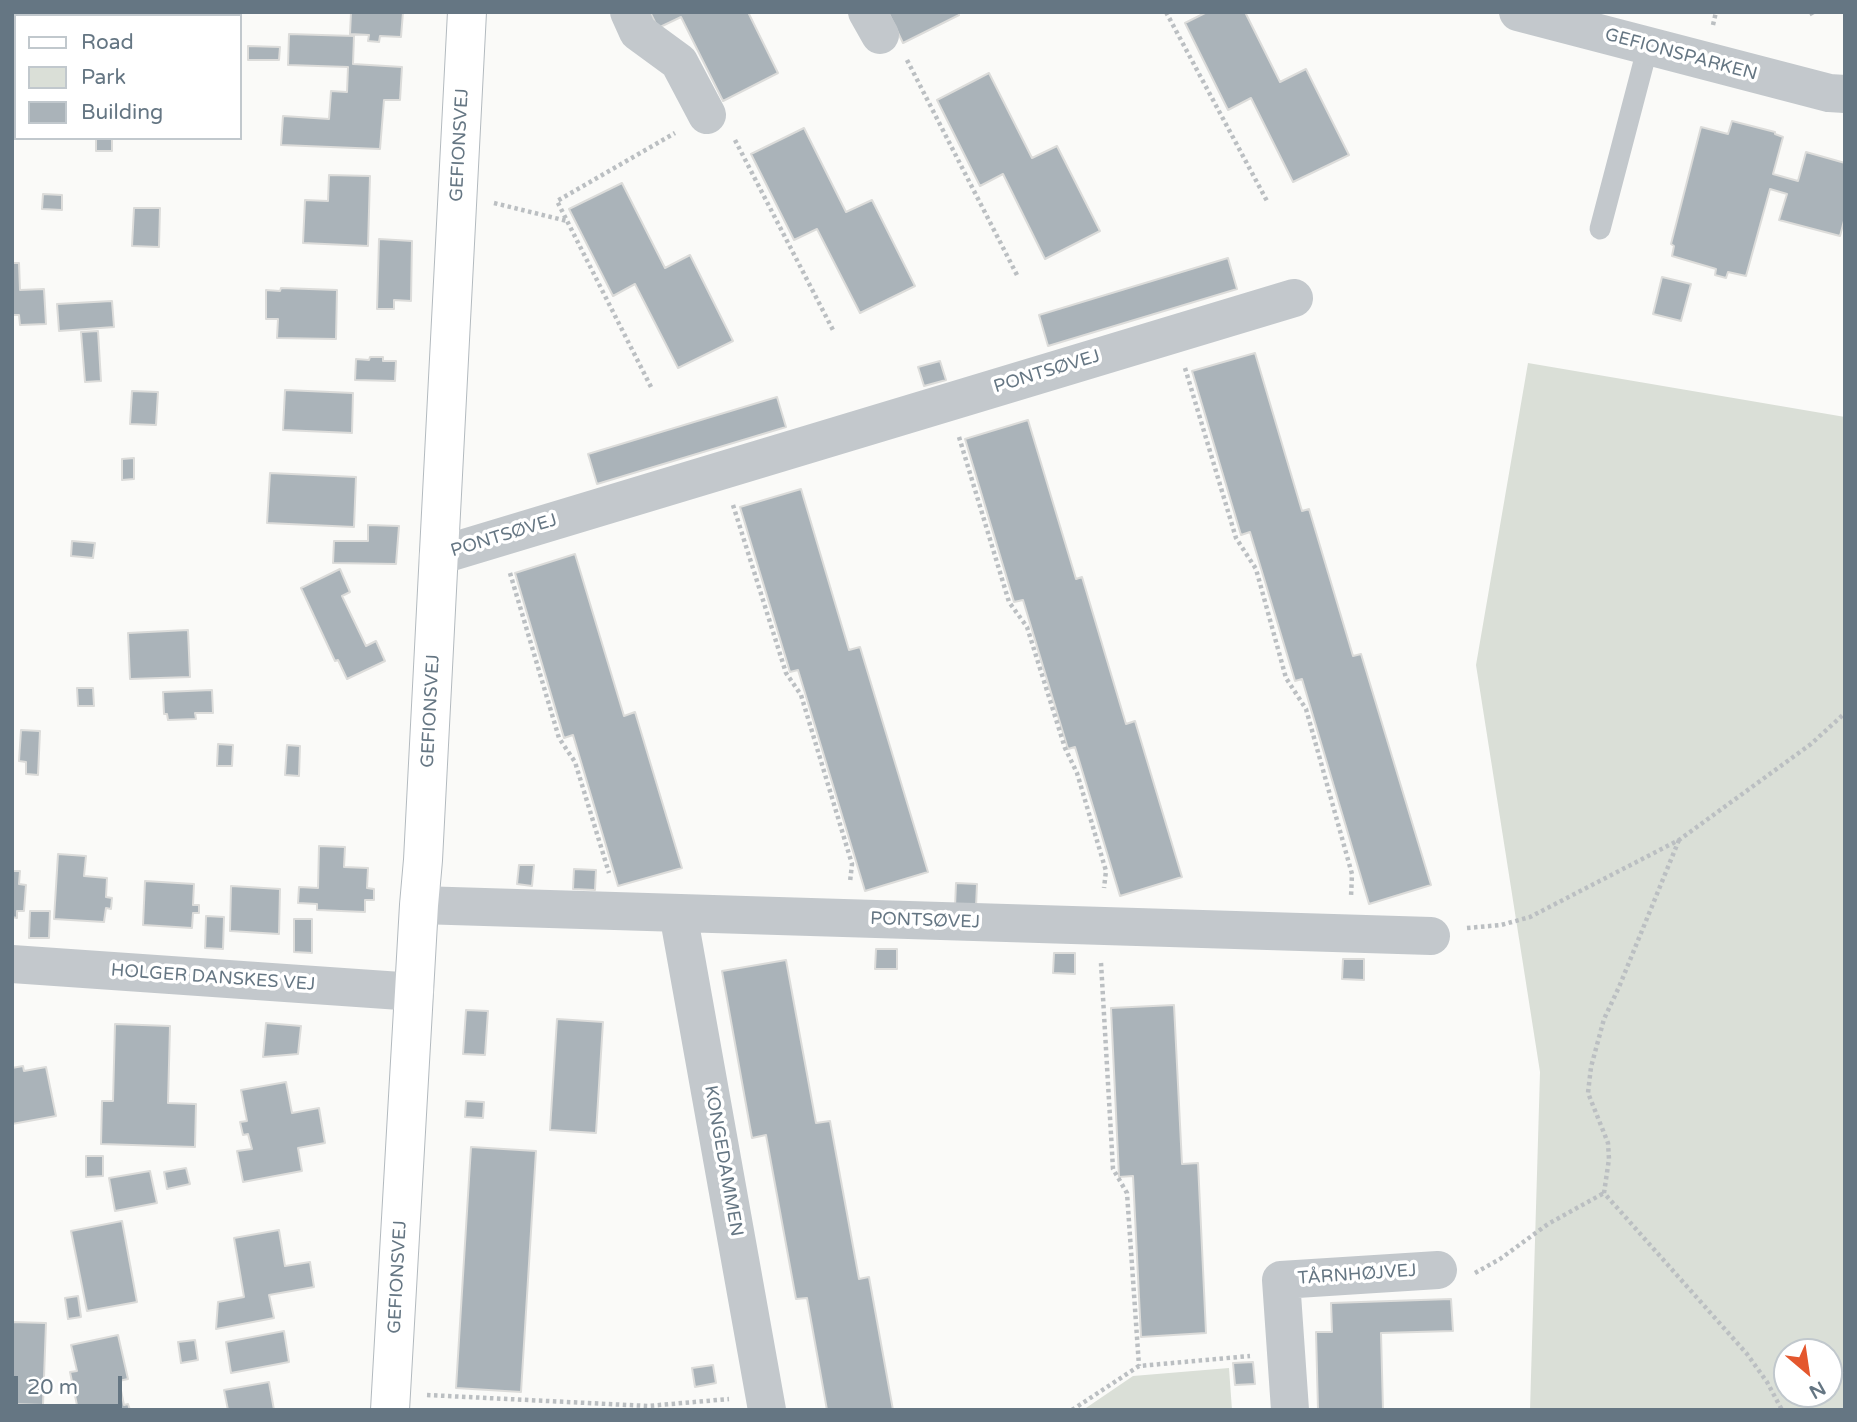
<!DOCTYPE html>
<meta charset="utf-8">
<style>
body{margin:0}
#map{position:relative;width:1857px;height:1422px;overflow:hidden;background:#fafaf8;font-family:"Varela Round",sans-serif}
canvas{display:block}
.frame{position:absolute;inset:0;border:14px solid #657683;pointer-events:none}
.legend{position:absolute;left:14px;top:14px;width:228px;height:126px;box-sizing:border-box;background:#fff;border:2px solid #c1c8cd;margin:0;padding:9px 12px;list-style:none;font-size:21px;color:#657683}
.legend li{display:flex;align-items:center;gap:14px;height:35px}
.legend b{width:35px;border:2px solid #c1c8cd}
.north{position:absolute;left:1773px;top:1338px;width:70px;height:70px;box-sizing:border-box;background:#fff;border:2px solid #c1c8cd;border-radius:50%;rotate:151deg;font-size:19px;font-weight:700;line-height:28px;text-align:center;color:#657683}
.north::after{content:'';display:block;margin:auto;width:24px;height:32px;background:#e4572e;clip-path:polygon(50% 0,100% 100%,50% 72%,0 100%)}
.scale{position:absolute;left:14px;top:1376px;width:108px;height:32px;box-sizing:border-box;border:4px solid #657683;border-top:0;padding-left:9px;font-size:21px;line-height:24px;white-space:nowrap;color:#657683;-webkit-text-stroke:5px #fff;paint-order:stroke}
</style>
<div id="map">
<canvas width="1857" height="1422"></canvas>
<div class="frame"></div>
<ul class="legend">
<li><b style="height:9px;background:#fff"></b>Road</li>
<li><b style="height:19px;background:#dadfd7"></b>Park</li>
<li><b style="height:19px;background:#aab3b9"></b>Building</li>
</ul>
<div class="north">N</div>
<div class="scale">20 m</div>
</div>
<script>
const c = document.querySelector('canvas').getContext('2d');
c.lineJoin = 'round';
function fill(path, color) {
  c.fillStyle = color;
  c.fill(path, 'evenodd');
}
function strokePath(path, color, width, dash) {
  c.strokeStyle = color;
  c.lineWidth = width;
  c.lineCap = dash ? 'butt' : 'round';
  c.setLineDash(dash || []);
  c.stroke(path);
}
function label(font, color, halo, rows, align = 'center') {
  c.font = font + ' "Varela Round",sans-serif';
  c.lineWidth = 7;
  c.setLineDash([]);
  c.textBaseline = 'middle';
  c.strokeStyle = halo;
  c.fillStyle = color;
  for (const [text, x, y, turn = 0] of rows) {
    c.save();
    c.translate(x, y);
    c.rotate((+turn || 0) * Math.PI / 180);
    c.textAlign = isNaN(turn) ? turn : align;
    if (halo) c.strokeText(text, 0, 0);
    c.fillText(text, 0, 0);
    c.restore();
  }
}
fill(new Path2D(`
 M1528,363L1845,417V1410H1530L1540,1072L1476,665ZM1787,1352H1829V1394H1787Z
 M1229,1368L1232,1410H1083L1133,1376Z`), '#dadfd7');
const building = new Path2D(`
 M49,12H101V14L49,16Z
 M351,12H403L401,37L380,36L379,42L368,41L369,35L350,34Z
 M650,12H748L778,73L723,101L681,17L658,28Z
 M888,12H958L959,15L903,43Z
 M1207,12H1245L1280,82L1306,69L1349,155L1293,182L1251,98L1228,110L1185,23Z
 M289,34L354,36L353,64L402,67L400,100H384L380,149L281,145L283,116L329,119L331,91L347,92L348,67L288,65Z
 M248,46L280,47L279,60H248Z
 M989,73L1032,158L1057,146L1100,231L1045,259L1003,174L980,186L937,100Z
 M1732,121L1775,132V134L1783,137L1773,174L1798,181L1806,152L1845,163V217L1840,236L1779,220L1787,194L1770,189L1746,276L1728,272L1726,278L1715,275L1716,269L1672,256L1674,246L1671,244L1701,127L1728,134Z
 M804,128L846,212L872,200L915,286L860,313L817,229L794,240L751,154Z
 M96,138H112V151H96Z
 M329,175L370,176L368,246L303,243L305,200L328,201Z
 M622,183L665,268L690,255L733,341L678,368L635,284L613,296L569,209Z
 M43,194L62,195V210L42,209Z
 M134,208H160L159,247L132,246Z
 M379,239L412,241L411,301L394,300V309H377Z
 M1228,258L1237,289L1048,346L1039,315Z
 M12,263H19L20,290L44,289L46,324L20,325L19,315H12Z
 M1662,277L1691,284L1681,321L1653,314Z
 M281,288L337,290L336,339L277,338L278,319H266V290L280,291Z
 M112,301L114,327L59,331L57,304Z
 M98,331L101,381L85,382L81,332Z
 M1255,353L1302,511L1309,509L1353,656L1361,654L1431,885L1369,904L1302,679L1295,681L1250,532L1241,535L1192,371Z
 M370,357H383V361H396L395,381L355,380L356,359L369,360Z
 M940,361L946,380L924,386L918,367Z
 M285,390L353,393L352,433L283,430Z
 M132,391L158,392L156,425L130,424Z
 M777,397L786,427L597,484L588,454Z
 M1028,420L1076,579L1082,577L1126,724L1135,721L1182,877L1120,896L1075,747L1068,749L1023,600L1014,602L965,439Z
 M134,458V479L122,480V459Z
 M270,473L356,477L354,527L267,523Z
 M801,489L849,650L860,647L928,872L865,891L798,670L790,672L740,507Z
 M368,525L399,526L396,564L333,563L334,541H368Z
 M72,541L95,543L93,558L71,556Z
 M575,554L624,716L635,712L682,868L618,886L573,735L564,738L515,573Z
 M340,569L350,592L342,596L366,646L376,641L385,661L347,679L338,660L335,661L301,588Z
 M188,630L190,677L130,679L128,633Z
 M77,688H93L94,706H78Z
 M212,690L213,713H195L196,719L168,720L167,714H164L163,692Z
 M21,730L40,731L38,775L26,774V762L19,761Z
 M218,744L233,745L232,766H217Z
 M287,745L300,746L299,776L285,775Z
 M319,846L345,847L344,867L368,868L367,888L374,889V900H365V912L317,910V904L298,903L299,887L318,888Z
 M58,854L86,856L84,876L107,878L106,897L112,898L111,909L106,908L104,922L54,919Z
 M519,865H534L532,886L517,884Z
 M574,869L596,870L595,890L573,889Z
 M12,871H20L19,884L26,885L24,911H17V918L12,917Z
 M145,881L194,884L193,905H199V913H193L192,928L143,925Z
 M956,883L977,884L976,907H955Z
 M231,886L280,889L279,934L230,931Z
 M30,911H50L49,938H29Z
 M206,916L224,917L223,949L205,948Z
 M294,919H312V953L294,952Z
 M876,949H897V969H875Z
 M1054,953H1075V974L1053,973Z
 M1343,959H1364V980L1342,979Z
 M786,960L816,1123L830,1121L859,1279L869,1277L893,1410H827L807,1298L796,1299L766,1135L752,1138L722,971Z
 M1174,1005L1182,1164L1198,1163L1206,1333L1141,1337L1133,1176L1119,1177L1111,1008Z
 M466,1010L488,1011L485,1055L463,1054Z
 M557,1019L603,1022L596,1133L550,1130Z
 M266,1023L301,1026L298,1054L263,1057Z
 M115,1024L170,1026L168,1103L196,1104L195,1147L101,1144L102,1101H113Z
 M23,1066L24,1071L46,1067L56,1116L12,1124V1068Z
 M286,1082L292,1113L319,1108L325,1143L298,1148L302,1171L243,1182L237,1151L252,1149L248,1134L243,1135L240,1122L247,1121L241,1090Z
 M466,1101L484,1102L483,1118L465,1117Z
 M471,1147L536,1151L521,1392L456,1388Z
 M86,1156H103V1176L86,1177Z
 M186,1168L190,1184L167,1189L164,1172Z
 M150,1171L157,1203L115,1211L109,1178Z
 M122,1221L137,1302L87,1311L71,1231Z
 M279,1230L285,1266L310,1262L314,1287L269,1295L274,1318L216,1329L218,1302L244,1297L234,1238Z
 M78,1296L81,1317L68,1319L65,1298Z
 M1451,1299L1453,1331L1381,1333L1383,1410H1318L1316,1332H1332L1331,1303Z
 M12,1322L46,1323L43,1405L12,1404Z
 M284,1331L289,1362L231,1373L226,1342Z
 M118,1335L128,1379L119,1381L124,1405L128,1404L130,1410H78L70,1372L77,1371L71,1345Z
 M195,1340L198,1360L181,1363L178,1342Z
 M1253,1362L1255,1384L1235,1385L1233,1363Z
 M713,1365L716,1383L695,1387L692,1368Z
 M269,1382L274,1410H228L224,1390Z`);
fill(building, '#aab3b9');
strokePath(building, '#dcdcda', 2);
const secondary = new Path2D(`
 M390,1410L419,905L423,860L467,12`);
strokePath(secondary, '#b3babf', 40);
strokePath(new Path2D(`
 M1166,12L1267,201
 M1811,12L1814,18
 M1713,25L1716,12
 M907,60L1018,277
 M735,140L834,332
 M494,203L567,221
 M1185,368L1236,538L1256,569L1286,678L1306,709L1352,874L1351,897
 M651,387L557,201L675,133
 M959,437L1009,602L1027,627L1065,748L1077,773L1106,871L1104,888
 M733,505L786,673L801,695L852,864L850,882
 M510,573L559,738L575,762L609,873
 M1679,840L1619,987L1604,1019L1591,1067L1588,1093L1608,1143L1609,1159L1604,1193L1747,1354L1767,1382L1782,1410
 M1467,928L1501,925L1530,917L1679,840L1811,744L1845,713
 M1101,963L1113,1169L1127,1193L1139,1366
 M1475,1273L1500,1259L1548,1224L1604,1193
 M427,1395L648,1406L729,1399
 M1072,1410L1139,1366L1250,1356`), '#bbbfc2', 4.5, [3.5, 3.5]);
strokePath(new Path2D(`
 M1600,229L1648,46`), '#c3c8cc', 21);
strokePath(new Path2D(`
 M629,12L638,32L679,62L707,115
 M867,12L880,35
 M1518,12L1829,93L1845,94
 M438,556L1294,298
 M419,905L1431,936
 M678,913L767,1410
 M12,964L415,992
 M1290,1410L1281,1280L1438,1270`), '#c3c8cc', 38);
strokePath(secondary, '#fff', 38);
label('18px', '#657683', '#fff', [
 ["GEFIONSPARKEN",1681,55,15],
 ["GEFIONSVEJ",460,145,-87],
 ["PONTSØVEJ",1047,372,-17],
 ["PONTSØVEJ",504,536,-17],
 ["GEFIONSVEJ",431,711,-87],
 ["PONTSØVEJ",925,921,2],
 ["HOLGER DANSKES VEJ",213,978,4],
 ["KONGEDAMMEN",723,1161,80],
 ["TÅRNHØJVEJ",1357,1275,-4],
 ["GEFIONSVEJ",398,1277,-87]
]);
</script>
